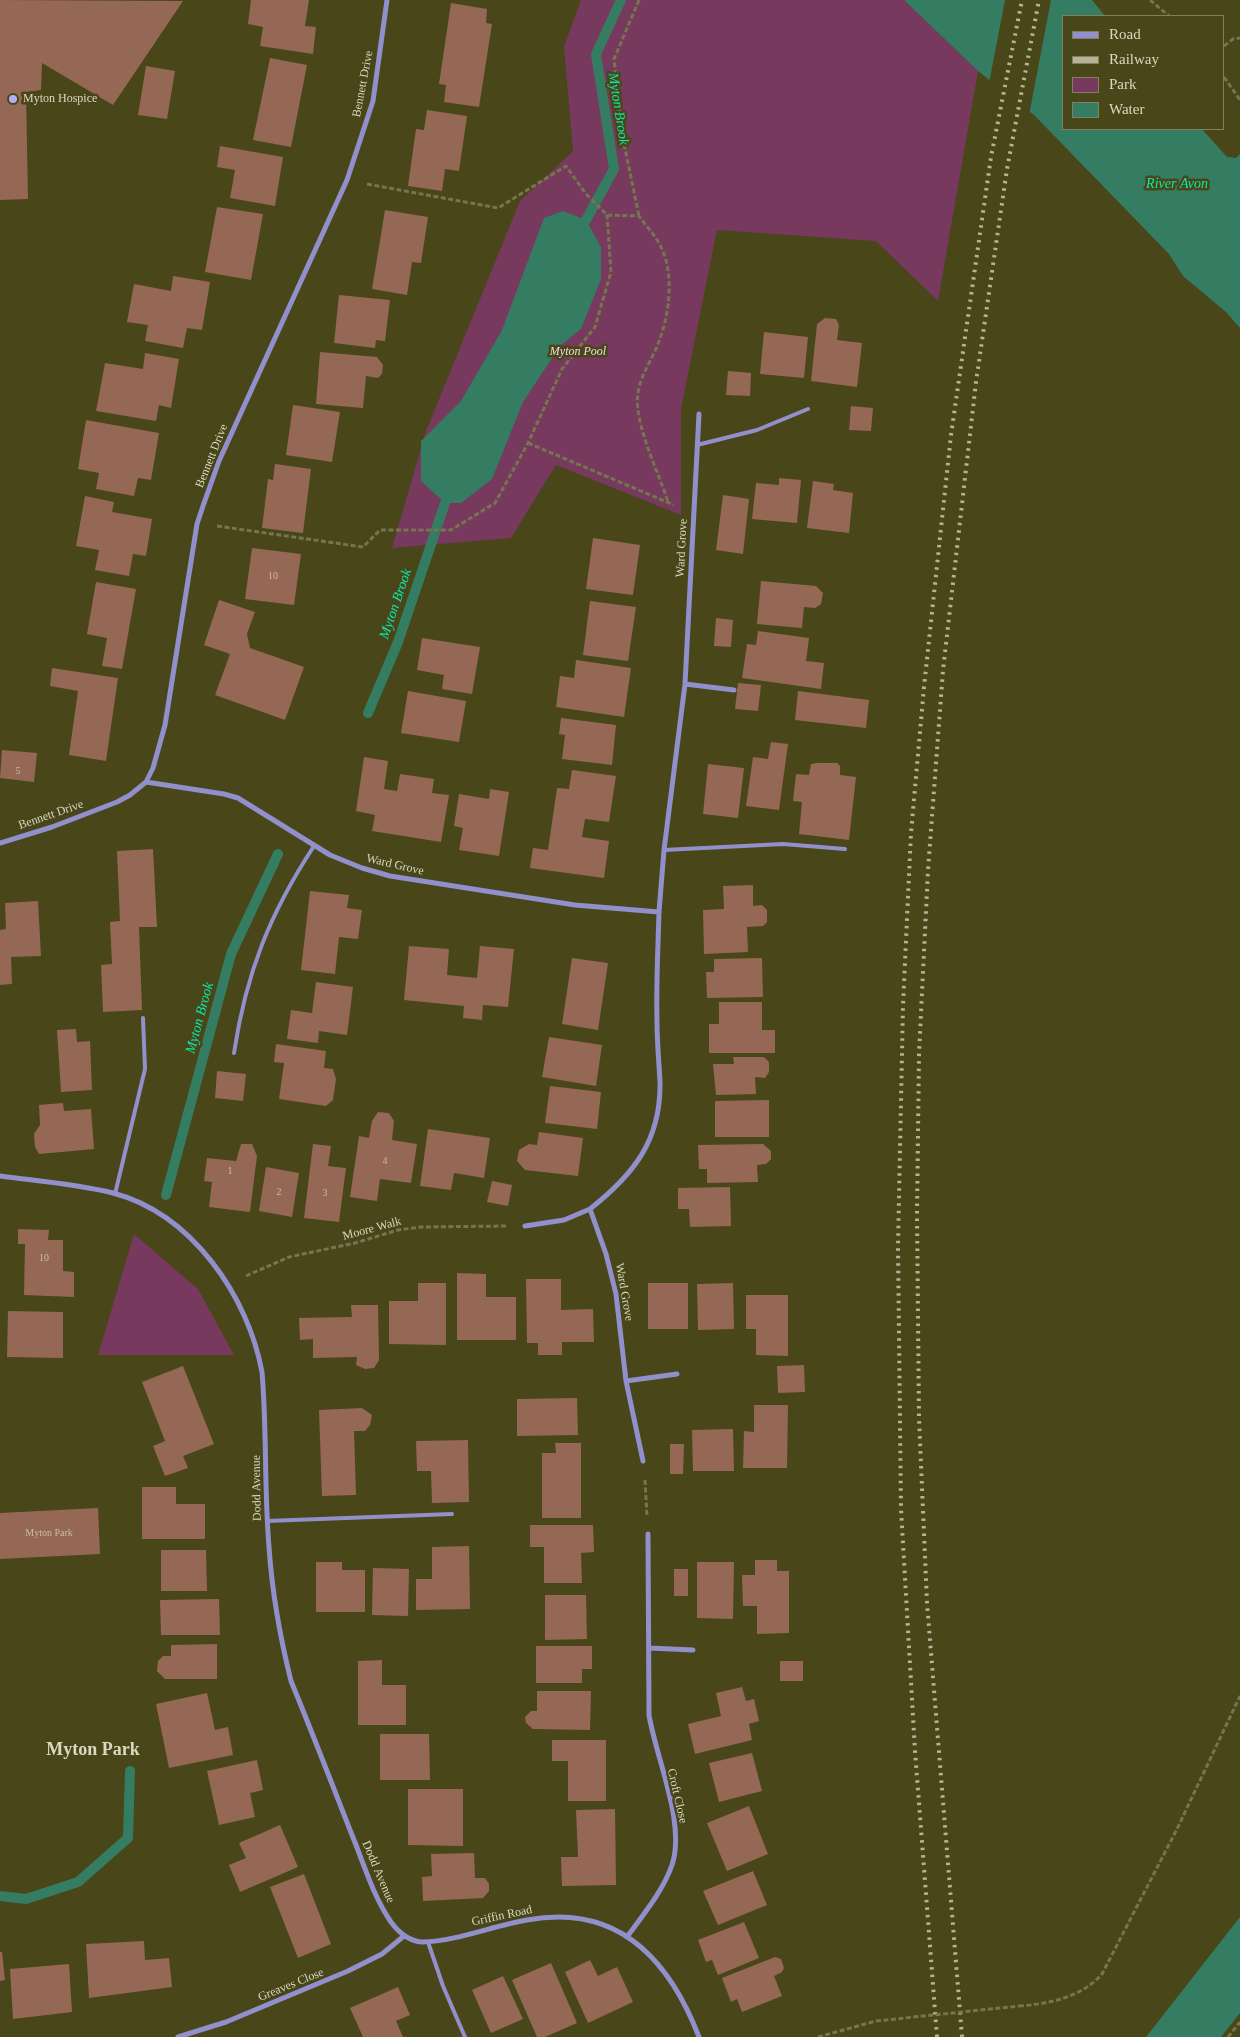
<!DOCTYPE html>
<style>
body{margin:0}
#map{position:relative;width:1240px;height:2037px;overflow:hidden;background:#494619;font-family:"Times New Roman",serif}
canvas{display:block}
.legend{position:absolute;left:1062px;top:15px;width:162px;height:115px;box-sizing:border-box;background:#494619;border:1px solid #83815c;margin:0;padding:6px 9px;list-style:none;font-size:15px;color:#d9d9c0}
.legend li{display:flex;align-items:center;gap:10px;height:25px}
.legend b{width:25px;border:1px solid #83815c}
</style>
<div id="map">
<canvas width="1240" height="2037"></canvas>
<ul class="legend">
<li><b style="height:6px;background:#928fcd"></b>Road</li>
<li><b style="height:6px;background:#b5b496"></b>Railway</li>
<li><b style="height:14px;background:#77395d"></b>Park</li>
<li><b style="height:14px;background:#347d62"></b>Water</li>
</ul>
</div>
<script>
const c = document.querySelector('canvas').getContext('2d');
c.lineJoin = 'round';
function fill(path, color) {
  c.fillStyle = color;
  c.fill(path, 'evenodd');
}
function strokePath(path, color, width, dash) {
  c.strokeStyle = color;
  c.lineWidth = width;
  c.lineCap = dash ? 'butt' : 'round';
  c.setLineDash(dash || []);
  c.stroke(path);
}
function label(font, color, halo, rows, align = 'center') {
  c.font = font + ' "Times New Roman",serif';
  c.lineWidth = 5;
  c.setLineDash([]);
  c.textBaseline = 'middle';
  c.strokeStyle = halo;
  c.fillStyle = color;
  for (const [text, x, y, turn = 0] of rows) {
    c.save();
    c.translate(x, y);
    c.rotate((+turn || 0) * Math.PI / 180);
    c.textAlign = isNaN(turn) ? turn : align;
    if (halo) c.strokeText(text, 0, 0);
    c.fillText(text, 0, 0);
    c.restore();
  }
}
fill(new Path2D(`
 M581,0H904L978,71L938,301L876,241L717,230L681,409V515L556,465L511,538L392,548L426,431L520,201L573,151L564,46Z
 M134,1234L198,1289L234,1355H98Z`), '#77395d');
fill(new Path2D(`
 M904,0H1092L1105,16H1064V129H1202L1227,157L1236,158L1240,154V328L1226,312L1183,276L1169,254L1034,115L978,71Z
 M563,211L586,220L601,247V279L581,329L560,346L523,402L492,479L461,503H445L421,481V441L461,401L502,330L544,218Z
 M1240,1917V2013L1221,2037H1146Z`), '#347d62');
fill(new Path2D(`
 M1005,0H1051L1029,115L989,83Z`), '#494619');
strokePath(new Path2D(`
 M586,220L614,169L596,54L621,0
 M368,713L398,642L445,503
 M166,1195L231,954L278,854
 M0,1896L26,1899L78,1882L128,1838L130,1771`), '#347d62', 10);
fill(new Path2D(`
 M0,0L183,1L113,105L42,63L41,90L26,92L28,199L0,200Z
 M251,0H309L305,26L316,27L313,54L260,46L263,27L248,24Z
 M451,3L487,9L486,23L492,24L479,107L444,102L446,85L439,84Z
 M270,58L307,65L291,147L253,140Z
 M146,66L175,71L167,119L138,115Z
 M427,110L467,116L459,171L445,169L442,191L408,186L416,129L424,130Z
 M220,146L283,157L275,206L230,198L235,170L217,167Z
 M217,207L263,214L251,280L205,272Z
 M385,210L428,217L421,263L412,262L407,295L372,289Z
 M173,276L210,282L202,330L187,328L183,348L145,341L148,325L127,322L134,284L171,291Z
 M339,295L390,300L385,341L376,340L375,348L334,343Z
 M825,318L836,319L839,325L837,340L862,343L857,387L811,381L817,324Z
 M764,332L808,337L804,378L760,374Z
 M320,352L377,357L383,365L382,374L378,378L366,376L363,408L316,404Z
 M145,353L179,359L171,408L159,405L156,421L96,411L105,363L143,369Z
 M728,371L751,373L750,396L726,395Z
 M293,405L340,412L332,462L286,455Z
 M851,406L873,408L871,431L849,430Z
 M86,420L159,433L151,480L138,478L134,496L96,489L99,473L78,469Z
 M275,464L311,469L303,533L262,528L268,479L273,480Z
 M779,478L801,480L797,523L752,519L756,483L779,485Z
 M813,481L834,484L833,490L853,493L849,533L807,528Z
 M723,495L749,499L743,554L716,550Z
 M85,496L114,502L112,512L152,519L146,556L133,554L129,576L95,570L99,550L76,546Z
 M593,538L640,545L633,595L586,589Z
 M252,548L301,554L294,605L245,599Z
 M761,581L816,586L823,593L821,604L815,608L804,607L802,628L757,624Z
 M96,582L136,589L122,669L102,666L107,638L87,634Z
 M219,600L255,612L247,634L250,648L304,667L285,720L215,695L230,654L204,645Z
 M590,601L636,607L628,661L583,655Z
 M716,618L733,620L731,647L714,646Z
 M758,631L809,638L806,661L824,663L821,689L742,678L747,644L756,645Z
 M422,638L480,647L472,694L442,689L444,675L417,670Z
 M576,660L631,668L624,717L556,707L560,676L574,678Z
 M52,668L118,678L106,761L69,755L78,691L50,686Z
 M738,683L761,685L758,711L735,709Z
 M408,691L466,701L459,742L401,733Z
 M798,691L869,700L866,728L795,720Z
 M561,718L616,725L612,765L562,759L565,735L559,734Z
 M771,742L788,744L779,810L746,806L753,757L768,759Z
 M2,750L37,753L34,782L0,778Z
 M364,757L388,761L384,789L397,791L400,774L434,779L432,793L449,795L441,842L372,831L375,815L356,811Z
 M817,763H837L840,766V775L856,777L849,840L799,834L802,802L793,801L796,774L809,775L811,764Z
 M708,764L744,768L738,818L703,814Z
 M572,770L616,776L609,822L585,819L582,837L609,841L604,878L530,868L533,848L548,850L557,788L569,789Z
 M490,789L509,792L499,856L459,850L463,828L454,826L459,794L489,799Z
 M153,849L157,927H139L142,1010L103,1012L101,965L112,964L110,922L120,921L117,851Z
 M753,885V906L762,905L767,910V922L763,926L747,927L748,952L704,954L703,910L724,909L723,886Z
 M310,891L349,895L347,908L362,910L358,939L339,937L335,974L301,970Z
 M38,901L41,956L11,957L12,984L0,985V930L6,929L5,903Z
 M409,946L449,949L447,975L477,978L480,946L514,949L508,1007L483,1005L482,1020L463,1018L464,1006L404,1000Z
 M572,958L608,963L598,1030L562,1024Z
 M762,958L763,997L707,998L706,972H714V959Z
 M316,982L353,987L347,1035L319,1031L318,1043L287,1039L291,1010L312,1013Z
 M719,1002H762V1030H775V1053H709V1024H719Z
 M76,1029L77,1042L90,1041L92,1090L61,1092L57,1030Z
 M549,1037L602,1045L596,1086L542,1077Z
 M276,1044L326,1051L324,1068L333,1069L336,1079L333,1100L326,1106L279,1099L284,1063L274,1062Z
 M733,1057H764L769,1062V1072L765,1078L755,1077L756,1094L716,1095L713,1064H734Z
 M217,1071L246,1074L243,1101L215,1098Z
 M550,1086L601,1092L597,1129L545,1123Z
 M769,1100V1137H715V1101Z
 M63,1103L64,1111L91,1109L94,1149L39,1154L35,1147L34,1134L40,1125L39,1105Z
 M378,1112L389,1113L394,1121L392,1140L417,1144L411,1183L380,1179L377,1201L350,1197L359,1136L369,1138L372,1121Z
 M428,1129L490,1138L484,1178L454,1173L451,1190L420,1186Z
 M539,1132L583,1138L578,1176L525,1170L517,1161L519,1150L529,1144L537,1145Z
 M241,1144H252L257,1156L250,1212L209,1207L212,1182L204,1181L207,1158L236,1161Z
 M313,1144L331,1146L328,1166L346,1168L339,1222L304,1218Z
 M763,1144L771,1151V1159L766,1164L757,1165L758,1182L707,1183V1169H699L698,1145Z
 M266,1167L299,1173L292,1217L259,1211Z
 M492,1181L512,1185L508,1206L487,1202Z
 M730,1187L731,1226L690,1227L689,1209H678V1188Z
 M18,1229L49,1230L48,1240H63V1271L74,1272V1297L24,1295L25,1244H18Z
 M457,1273L486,1274V1297H516V1340H457Z
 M526,1279H561V1310L593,1309L594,1342H562V1355H538V1343H527Z
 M418,1283H446V1345L389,1344V1301H418Z
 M648,1283H688V1329H648Z
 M733,1283L734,1329L698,1330L697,1284Z
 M746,1295H788V1356L756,1355V1329H746Z
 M351,1305H378L379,1360L374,1368L365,1369L356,1365L357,1357L313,1358V1339L300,1340L299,1318L352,1317Z
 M8,1311L63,1312V1358L7,1357Z
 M804,1365L805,1392L778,1393L777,1366Z
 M183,1366L214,1444L183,1456L188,1468L165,1476L153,1446L165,1441L142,1382Z
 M577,1398L578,1435L517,1436V1399Z
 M754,1405H788L787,1468H743L744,1431L754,1432Z
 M362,1408L372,1415L370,1425L365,1431H354L356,1495L322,1496L319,1410Z
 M733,1429L734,1471H693L692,1430Z
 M468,1440L469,1502L432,1503L431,1471H417L416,1441Z
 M555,1443H581V1518H542V1453H556Z
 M670,1444H684L683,1474H670Z
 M142,1487H176V1504H205V1539H142Z
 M98,1508L100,1554L0,1559V1513Z
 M530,1525H593L594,1552L581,1553L582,1583H544V1547H530Z
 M469,1546L470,1609L416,1610V1579H432V1547Z
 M161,1550H206L207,1591H161Z
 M755,1560H777V1571H789V1633L757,1634V1606H743L742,1575H755Z
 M316,1562H342V1570H365V1612H316Z
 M697,1562H734L733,1619L697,1618Z
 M373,1568L409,1569L408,1616L372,1615Z
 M674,1569H688V1596H674Z
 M545,1595H586L587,1639L545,1640Z
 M219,1599L220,1635H161L160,1600Z
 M217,1644V1679H165L157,1671L158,1661L163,1656H171V1645Z
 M536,1646H592V1669H582V1683H536Z
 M382,1660V1685H406V1725H358V1661Z
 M780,1661H803V1681H780Z
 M742,1687L746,1701L754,1699L759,1721L749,1724L752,1740L695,1754L688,1724L721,1716L716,1693Z
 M537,1691H591L590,1730L533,1729L526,1723L525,1717L531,1711H537Z
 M207,1693L215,1730L228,1727L233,1755L169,1768L156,1704Z
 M380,1734H429L430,1780H380Z
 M552,1740H606V1801H568V1761H552Z
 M752,1753L762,1791L719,1802L709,1763Z
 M257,1760L263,1790L250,1793L255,1817L219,1825L207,1771Z
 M408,1789H463V1846L408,1845Z
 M749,1806L768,1854L727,1871L707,1823Z
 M615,1809L616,1885L562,1886L561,1857H578L576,1810Z
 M280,1825L298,1867L240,1892L229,1865L246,1858L239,1843Z
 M474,1853L475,1878H485L489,1884V1891L483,1898L423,1901L422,1877L432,1876L431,1854Z
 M753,1871L767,1905L718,1925L703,1891Z
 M304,1874L331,1944L298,1958L270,1887Z
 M744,1922L759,1958L718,1975L712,1960L706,1962L698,1940Z
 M144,1941L145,1960L169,1958L172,1987L89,1998L86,1944Z
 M0,1952H2L5,1980L0,1981Z
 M775,1957L781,1959L784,1968L782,1972L774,1976L782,1996L742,2012L737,1999L731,2002L722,1978Z
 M590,1960L598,1976L617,1967L633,2002L588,2023L565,1972Z
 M551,1963L577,2023L545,2037H537L512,1980Z
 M69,1964L72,2012L13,2019L10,1969Z
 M503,1976L523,2019L491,2033L472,1990Z
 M398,1987L410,2015L396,2021L403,2037H363L350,2008Z`), '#946854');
strokePath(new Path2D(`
 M639,0L614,59L623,139L639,216
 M1150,0L1169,16
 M1224,46L1233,39L1240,38
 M1224,77L1240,100
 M367,184L498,208L566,166L586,194L607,215L639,216C646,226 656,236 661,247C675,275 669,317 658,344C652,360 640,376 638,393C633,422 659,473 668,502
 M528,443L674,505
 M217,526L363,547L380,530H451L495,503L528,443L562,369L595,327L611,272L607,215
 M246,1276L289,1257L355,1243L398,1230L421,1227L507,1226
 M645,1480L647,1516
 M1019,2006C1049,2004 1082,1997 1102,1974L1177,1829L1240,1696
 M818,2037L876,2021
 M1228,2037L1240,2022`), '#77754f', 3, [5, 2.5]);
strokePath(new Path2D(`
 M697,445L757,430L808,409
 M664,850L783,844L845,849
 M234,1053C246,973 270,913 314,846
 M115,1194L145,1069L143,1018
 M267,1521L452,1514
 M428,1942L443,1986L465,2037`), '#928fcd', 4);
strokePath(new Path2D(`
 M685,684L734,690
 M146,782L224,794L238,798L330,855L362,868L390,876L575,905L659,912L664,850L685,684L699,414
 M0,843L52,827L117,802L130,795L146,782L153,768L165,725L197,524L203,506L219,461L347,180L373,101L387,0
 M0,1176C38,1181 77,1184 113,1193C192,1214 248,1296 262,1372C267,1430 264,1488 269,1547C272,1592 280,1637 291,1681C312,1732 332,1784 352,1835C364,1864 373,1896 391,1922C399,1933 409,1941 422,1942C457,1941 492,1926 527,1920C618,1903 669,1959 699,2037
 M525,1226L564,1220L590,1209
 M626,1381L677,1374
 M643,1461L626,1381L616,1294L606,1254L590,1209C633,1175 661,1141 660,1082C659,1062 657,1042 657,1022C656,985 658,948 659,912
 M649,1648L693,1650
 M627,1937C643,1915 663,1891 672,1865C686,1823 656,1758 649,1715L648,1534
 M178,2037L226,2022L348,1971L382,1954L404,1936`), '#928fcd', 5);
strokePath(new Path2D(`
 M937,2037L915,1751L901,1509L898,1246L903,1005L911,833L924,687L951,435L991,157L1022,0
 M962,2037L927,1603L919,1418L917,1214L919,1054L928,870L943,670L976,382L1007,169L1039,0`), '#b5b496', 4, [2.5, 5]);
strokePath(new Path2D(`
 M876,2021L1019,2006`), '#77754f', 3, [5, 2.5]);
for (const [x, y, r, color] of [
 [13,99,5,"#b1adfa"]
]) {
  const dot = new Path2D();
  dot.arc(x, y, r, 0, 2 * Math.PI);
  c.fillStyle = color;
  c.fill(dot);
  strokePath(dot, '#494619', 2);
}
label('10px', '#c8bda5', null, [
 ["10",273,576],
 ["5",18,771],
 ["4",385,1161],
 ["1",230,1171],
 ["2",279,1192],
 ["3",325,1193],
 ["10",44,1258],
 ["Myton Park",49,1533]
]);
label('12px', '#d9d9c0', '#494619', [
 ["Bennett Drive",363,84,-79],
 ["Bennett Drive",212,456,-68],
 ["Ward Grove",682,548,-87],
 ["Bennett Drive",51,815,-19],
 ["Ward Grove",395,865,13],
 ["Moore Walk",372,1229,-15],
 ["Ward Grove",624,1292,80],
 ["Dodd Avenue",257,1488,-91],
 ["Croft Close",677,1796,77],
 ["Dodd Avenue",378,1872,67],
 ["Griffin Road",502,1916,-12],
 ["Greaves Close",291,1985,-22]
]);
label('12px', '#d9d9c0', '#494619', [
 ["Myton Hospice",23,99]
], 'left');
label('italic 12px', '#f4d9e7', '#494619', [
 ["Myton Pool",578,352]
]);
label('italic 14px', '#08ebae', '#494619', [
 ["Myton Brook",618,109,81],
 ["River Avon",1177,184],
 ["Myton Brook",396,604,-71],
 ["Myton Brook",200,1018,-75]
]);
label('bold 18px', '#d9d9c0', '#494619', [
 ["Myton Park",93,1750]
]);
</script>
